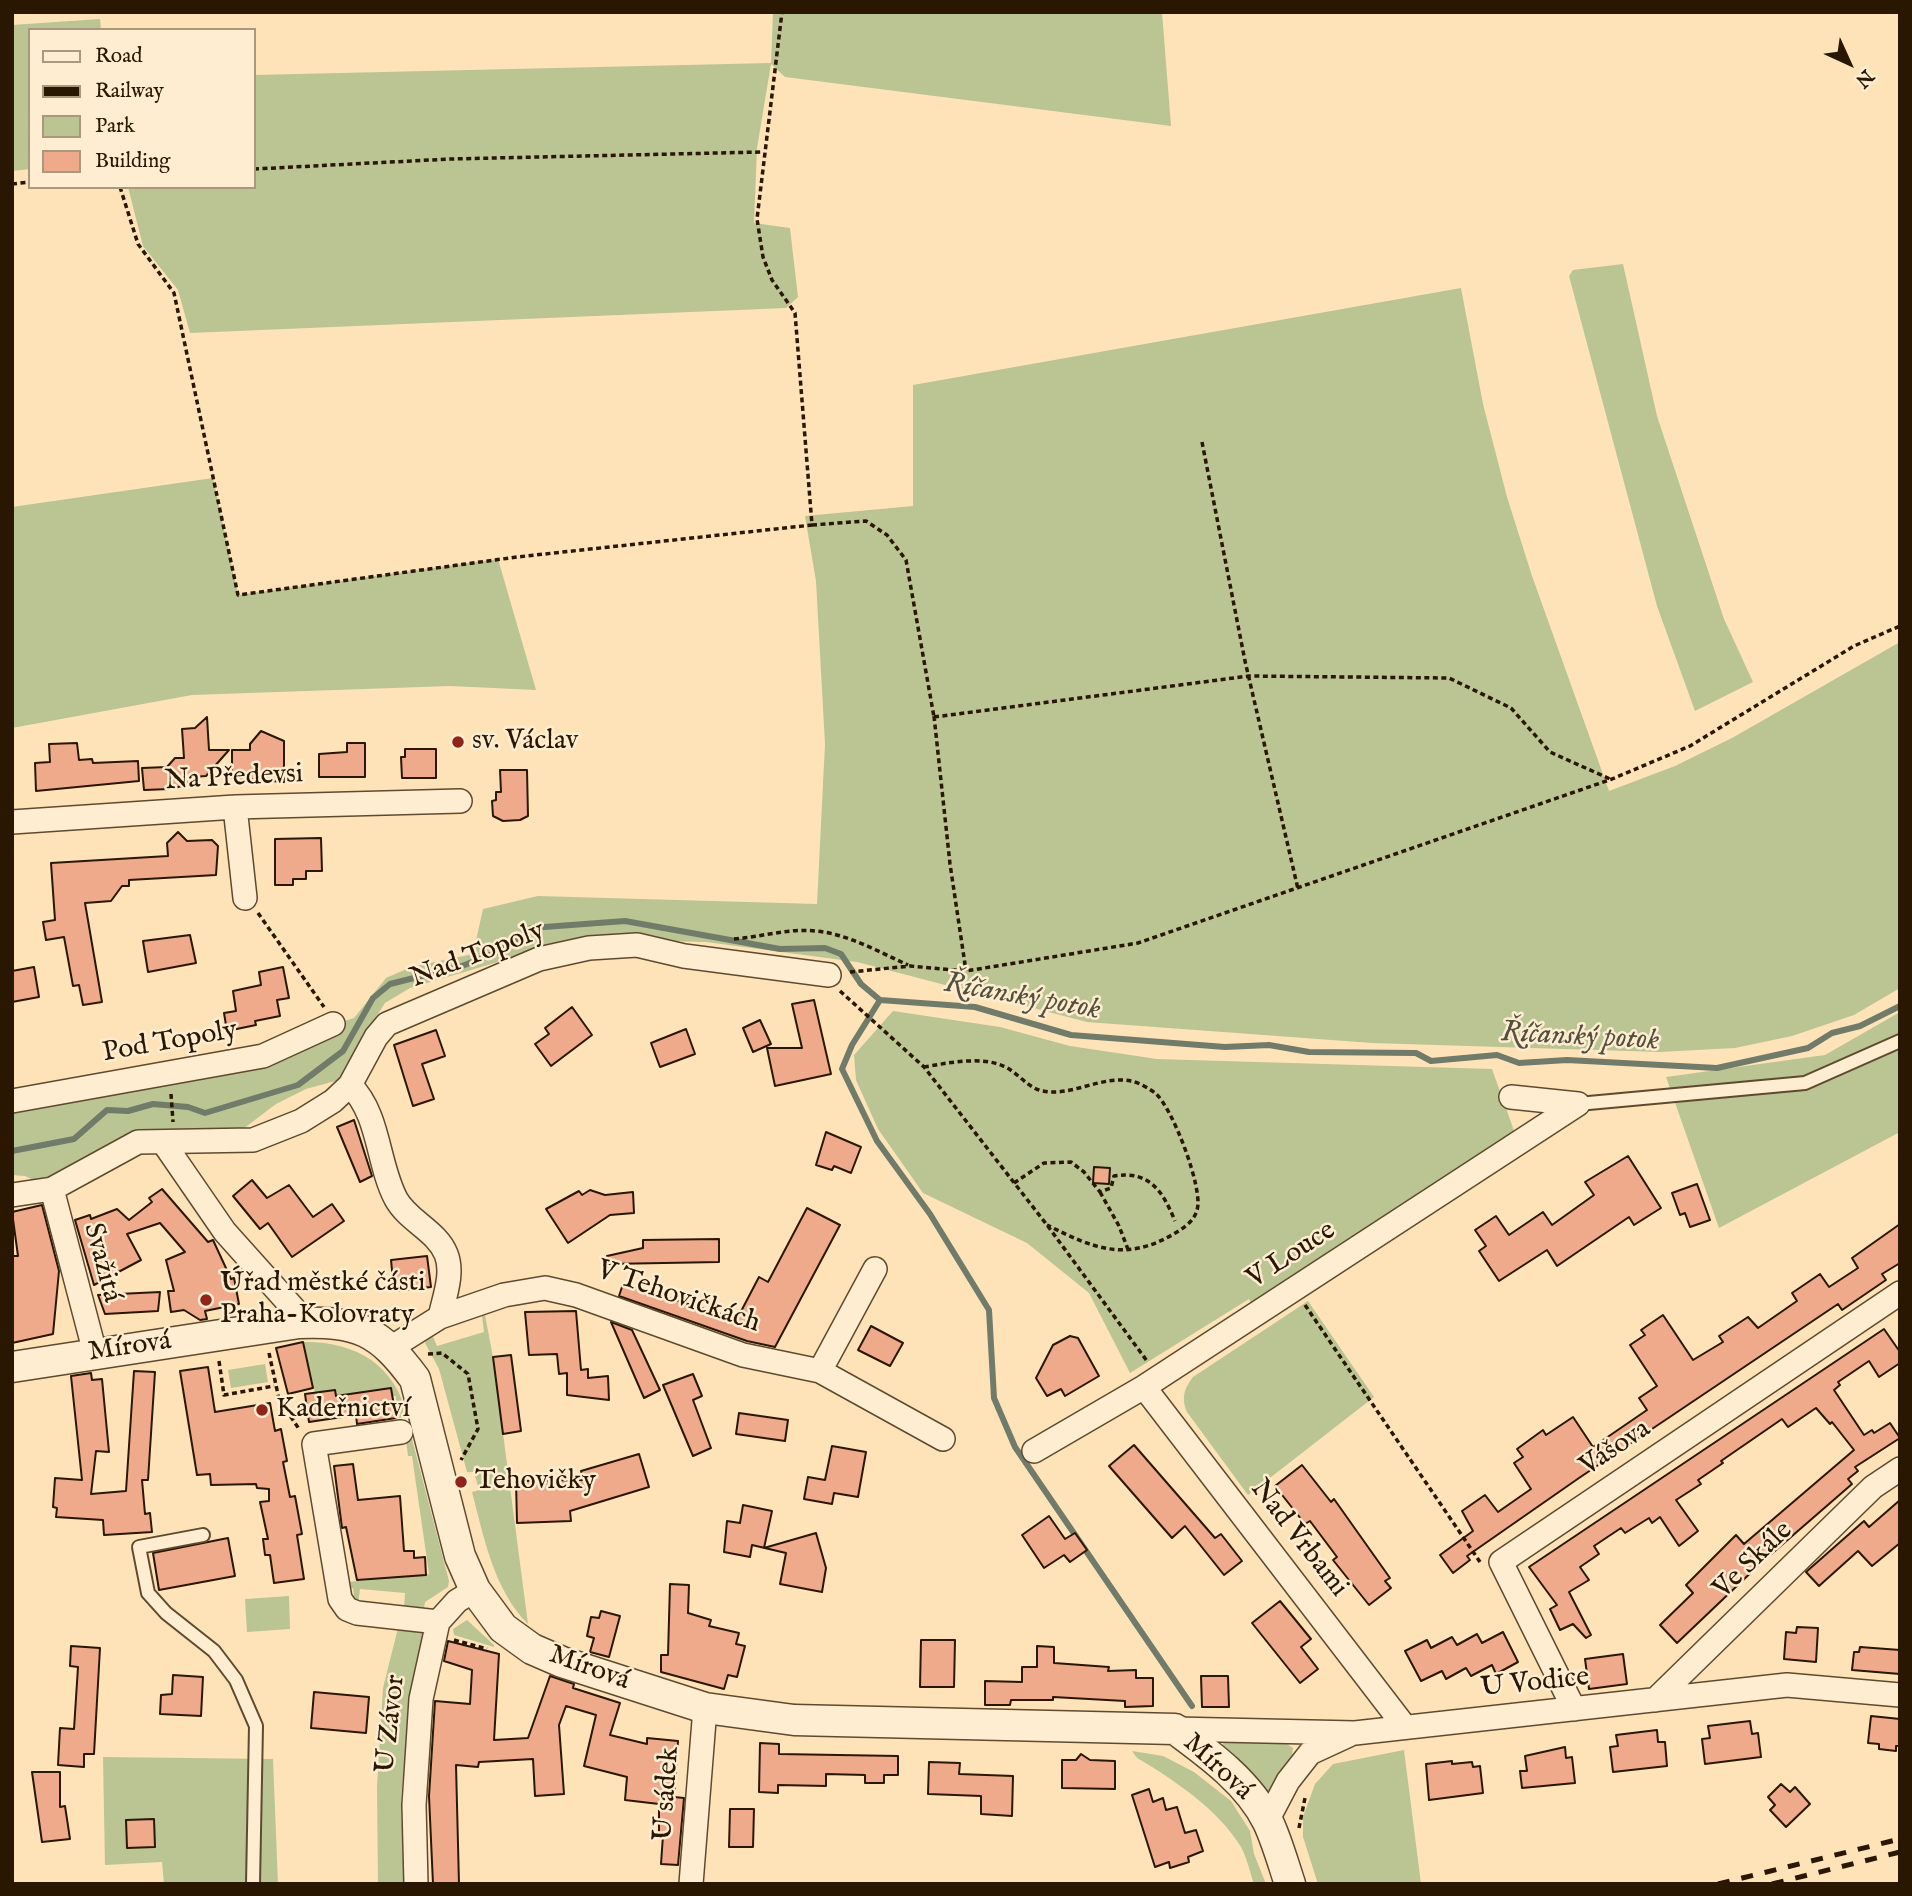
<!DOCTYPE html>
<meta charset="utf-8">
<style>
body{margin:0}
#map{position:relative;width:1912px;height:1896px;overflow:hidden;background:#fee3b8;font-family:"IM FELL English",serif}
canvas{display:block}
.frame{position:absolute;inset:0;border:14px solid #2a1701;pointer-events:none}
.legend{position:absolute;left:28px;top:28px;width:228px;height:161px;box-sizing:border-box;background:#feedd1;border:2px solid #a9977e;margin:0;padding:9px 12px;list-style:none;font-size:21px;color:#2a1701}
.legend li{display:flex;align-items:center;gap:14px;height:35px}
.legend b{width:35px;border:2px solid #a9977e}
.north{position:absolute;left:1814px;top:28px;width:70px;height:70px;-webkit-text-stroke:5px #feedd1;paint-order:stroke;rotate:135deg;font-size:19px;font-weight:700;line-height:28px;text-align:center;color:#2a1701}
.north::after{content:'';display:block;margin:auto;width:24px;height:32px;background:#2a1701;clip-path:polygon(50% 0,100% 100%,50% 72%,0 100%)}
</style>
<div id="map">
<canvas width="1912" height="1896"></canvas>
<div class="frame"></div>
<ul class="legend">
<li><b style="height:9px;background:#feedd1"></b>Road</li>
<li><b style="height:9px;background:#2a1701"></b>Railway</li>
<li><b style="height:19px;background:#bac593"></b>Park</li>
<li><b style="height:19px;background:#eeaa8b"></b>Building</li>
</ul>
<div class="north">N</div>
</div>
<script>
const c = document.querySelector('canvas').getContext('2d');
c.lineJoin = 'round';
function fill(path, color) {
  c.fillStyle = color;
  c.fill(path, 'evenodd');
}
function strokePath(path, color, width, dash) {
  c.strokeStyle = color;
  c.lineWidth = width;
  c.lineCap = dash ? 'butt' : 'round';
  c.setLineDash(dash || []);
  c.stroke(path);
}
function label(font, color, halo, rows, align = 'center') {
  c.font = font + ' "IM FELL English",serif';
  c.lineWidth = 5;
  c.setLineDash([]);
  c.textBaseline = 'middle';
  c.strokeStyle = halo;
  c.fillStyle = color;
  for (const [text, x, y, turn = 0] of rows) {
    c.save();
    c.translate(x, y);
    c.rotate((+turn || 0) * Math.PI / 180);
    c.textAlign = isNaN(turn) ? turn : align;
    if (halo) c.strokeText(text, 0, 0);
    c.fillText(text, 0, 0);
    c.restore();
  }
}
fill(new Path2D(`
 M773,12H1162L1171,126L785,77L771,64L757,148L754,223L790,228L798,297L786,308L190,333L178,290L143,246L128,187H254V75L771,63Z
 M100,19L101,30H30V169L12,171V25Z
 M1623,264L1657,416L1724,619L1753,682L1695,711L1657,606L1569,276L1573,270Z
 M1461,288L1483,404L1507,497L1532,576L1609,791L1675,766L1732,738L1900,642V988L1854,1015L1792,1036L1735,1048L1660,1052L1372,1043L1087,1022L857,962L706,942L576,939L410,988L385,1003L374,1020L376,1037L339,1080L306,1089L276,1104L243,1129L163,1142L52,1189L25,1176L12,1175V1101L170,1074L354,1018L386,978L411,967L473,954L483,909L538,896L817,904L825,744L816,581L805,516L913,506V385Z
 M213,478L238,595L498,559L536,690L450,686L192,695L12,728V507Z
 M893,1011L1000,1027L1070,1046L1157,1059L1492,1069L1517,1139L1252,1305L1249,1299L1130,1373L1089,1293L1027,1243L923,1193L878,1129L856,1080L854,1055Z
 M1900,1012V1132L1719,1228L1666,1077L1825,1055Z
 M1308,1301L1374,1397L1248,1495L1187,1412C1181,1399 1184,1388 1193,1377Z
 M485,1315L493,1357L528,1624C494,1590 484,1538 472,1492L479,1490L474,1472H467L439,1369L425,1343L431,1332L437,1346L484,1332L482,1316Z
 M303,1342C354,1341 396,1364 407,1417L396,1418V1396H392L391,1388L336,1397L334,1390L315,1393Z
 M265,1364L268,1382L231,1388L228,1370Z
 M412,1439L449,1581L448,1587L425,1602L422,1620L404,1607L405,1593L360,1589L357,1613L343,1603L354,1596L353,1588L338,1590L348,1582L429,1574L412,1456H408L406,1440Z
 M289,1596L290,1629L247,1632L245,1599Z
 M467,1620L494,1645V1647L454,1635L453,1629Z
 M398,1628L418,1629L425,1637L407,1725L401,1799L404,1884H378L377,1787L383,1688Z
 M1224,1742L1287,1744L1293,1748L1292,1755L1267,1793L1221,1747Z
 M1404,1750L1421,1884H1318L1303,1837V1817L1315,1784L1333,1764Z
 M1132,1751L1163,1756L1194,1772L1231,1801L1250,1831L1254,1854L1266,1884H1254C1250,1872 1247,1858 1241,1847C1219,1810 1173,1779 1137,1758Z
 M103,1757L273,1759L278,1884H164L162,1862L105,1865Z`), '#bac593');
strokePath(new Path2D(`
 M880,1000L852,1045L842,1069L877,1141L930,1214L989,1310L994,1398L1015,1447L1192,1706
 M12,1151L74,1139L107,1110L128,1111L153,1104L188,1107L205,1113L298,1085L343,1051L373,998L390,984L462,966L500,951L531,928L625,921L780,949L825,948L841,954L861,984L880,1000L975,1007L1071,1035L1225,1047L1269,1045L1309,1052L1416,1053L1431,1061L1497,1055L1519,1063L1567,1060L1717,1068L1808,1048L1832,1033L1860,1026L1900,1006`), '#717b6a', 6);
const building = new Path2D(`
 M207,717L209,750H229L206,776L193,777L186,785L170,789L144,790L142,768L167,767L175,758H184L182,729L195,728Z
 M261,731L284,741V782L232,778V750H250V744Z
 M77,743L79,760L92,759L93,763L138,761L139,781L36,791L35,763L50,762L49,744Z
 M347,743H365V777H319V754L347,752Z
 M405,749H436V778H402L401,757H405Z
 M500,770H527L528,816L520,820L503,821L493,816L492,801L496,800V792H501Z
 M178,832L187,841L212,840L218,846L216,875L129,880V886H122L111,901L85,903L102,1002L83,1005L79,985L73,986L64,937L46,940L43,922L55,920L51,863L168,856L167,843Z
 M321,838L322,871H306V879H293V885H275V839Z
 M190,935L196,963L148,972L143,941Z
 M34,967L39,997L12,1002V971Z
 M283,967L289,998L277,1000L280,1016L255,1021L256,1025L227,1031L224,1013L236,1011L233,991L261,985L259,972Z
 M814,1000L831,1074L775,1086L767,1048H802L792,1004Z
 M572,1007L592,1035L551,1066L535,1044L549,1034L545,1028Z
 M760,1020L771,1044L753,1052L743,1028Z
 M686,1029L695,1054L660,1067L651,1043Z
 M436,1030L445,1056L422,1064L434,1099L413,1106L394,1045Z
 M354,1120L372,1176L360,1182L337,1127Z
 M826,1132L861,1147L851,1173L834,1166L832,1170L816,1165Z
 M1628,1156L1661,1208L1634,1225L1629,1217L1557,1266L1547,1250L1499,1281L1479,1251L1486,1246L1475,1230L1496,1216L1509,1235L1543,1212L1552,1225L1594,1195L1585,1182Z
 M1094,1167L1110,1168L1109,1184L1093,1183Z
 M252,1180L267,1198L289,1185L313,1217L332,1204L344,1221L292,1257L268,1223L260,1229L233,1196Z
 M1697,1184L1710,1220L1690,1227L1685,1213L1680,1215L1672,1193Z
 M162,1189L208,1242L213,1240L231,1279L234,1278L239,1304L205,1311L207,1319L200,1320L184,1310L171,1312L168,1291H174L166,1260L185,1252L160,1223L127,1234L141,1260L94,1285L75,1220L90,1215L91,1219L117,1209L129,1220L152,1202L149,1198Z
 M590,1190L605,1195L633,1192L634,1213L610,1215L568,1243L546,1209L579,1191L582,1195Z
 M42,1205L59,1271L53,1334L12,1343V1256H18L12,1212Z
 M807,1208L840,1225L775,1347L747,1341L619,1296L623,1284L737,1319L759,1277L768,1282Z
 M1900,1224V1263L1882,1274L1886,1280L1842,1310L1838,1304L1579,1478L1467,1556L1470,1560L1453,1573L1440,1555L1473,1531L1462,1511L1485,1495L1498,1512L1531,1489L1514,1463L1523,1457L1517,1449L1543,1430L1546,1435L1573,1417L1593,1447L1647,1410L1639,1398L1657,1386L1630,1345L1645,1335L1641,1330L1663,1315L1693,1360L1723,1342L1719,1336L1748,1317L1758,1328L1797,1301L1792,1293L1820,1274L1829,1287L1858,1268L1852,1258Z
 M719,1239V1262L608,1264L607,1256L643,1248V1240Z
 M427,1256L431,1287L394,1291L391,1260Z
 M160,1292L158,1311L105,1314L98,1295Z
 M576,1311L581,1370L588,1369V1378L608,1376L609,1400L567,1395V1373L559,1374L557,1354L529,1355L525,1312Z
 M611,1322L632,1330L660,1390L644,1398Z
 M871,1326L903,1343L890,1366L858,1350Z
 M1884,1329L1900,1352V1363L1879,1377L1869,1361L1838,1382L1840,1385L1834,1390L1864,1435L1872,1430L1874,1433L1890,1423L1900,1438L1855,1467L1858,1471L1848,1479L1852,1484L1761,1563L1677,1643L1660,1625L1693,1593L1686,1585L1736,1535L1744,1544L1854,1450L1832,1422L1830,1424L1816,1408L1788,1427L1782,1419L1721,1461L1723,1463L1698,1480L1701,1484L1676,1500L1698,1531L1679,1546L1660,1517L1652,1523L1649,1518L1625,1533L1621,1528L1594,1546L1599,1554L1580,1567L1589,1580L1569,1592L1591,1635L1586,1638L1573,1624L1560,1630L1550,1609L1557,1605L1529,1567Z
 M1070,1336L1078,1338L1099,1376L1065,1396L1061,1389L1047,1396L1036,1378L1053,1345Z
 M303,1342L313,1388L288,1394L276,1348Z
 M511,1355L521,1431L503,1434L493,1357Z
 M208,1367L215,1412L270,1403L275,1431L281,1429L287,1461L283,1462L290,1497L295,1496L302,1534L297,1535L304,1579L274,1583L270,1555H265L263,1539H268L260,1502L269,1501V1489L257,1488L256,1484L211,1485L210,1474L197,1475L180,1371Z
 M134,1371L155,1372L148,1480H142L145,1514L150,1513L152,1532L104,1535L103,1520L56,1517L57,1508L53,1507L55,1478L82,1480L71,1376L91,1373L92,1380L102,1379L109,1452L96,1451L91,1494L126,1491Z
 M693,1374L702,1396L693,1400L711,1448L693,1456L663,1385Z
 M391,1388L396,1418L357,1424L356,1415L309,1422L305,1394L335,1390L336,1396Z
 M739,1413L788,1420L785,1441L736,1434Z
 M1134,1445L1215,1538L1221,1534L1242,1561L1224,1575L1185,1526L1172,1538L1109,1466Z
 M832,1446L866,1452L858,1497L834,1493L832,1504L804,1499L808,1477L825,1480Z
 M639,1454L649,1487L570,1511L571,1521L517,1523L516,1481L584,1480L581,1471Z
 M353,1464L358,1500L400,1496L404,1551H414V1558L425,1557L426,1575L357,1580L346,1527L342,1528L334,1466Z
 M1302,1465L1331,1502L1334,1499L1390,1578L1385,1581L1391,1588L1369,1605L1333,1560L1337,1557L1310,1521L1305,1524L1275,1486Z
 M1900,1500V1543L1872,1566L1858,1551L1819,1586L1806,1572L1864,1521L1869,1527Z
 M743,1505L772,1511L764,1548L816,1533L826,1568L822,1592L780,1584L786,1553L752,1545L750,1557L724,1552L727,1521L740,1523Z
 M1049,1516L1065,1539L1075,1533L1087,1550L1070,1562L1064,1555L1044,1568L1022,1535Z
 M228,1538L235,1576L159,1590L153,1553Z
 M670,1584L689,1585L688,1613L711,1620L709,1626L739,1633L736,1644L745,1646L737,1677L728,1675L724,1689L661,1672V1655H668Z
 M1280,1601L1311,1639L1301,1647L1318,1669L1300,1683L1252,1623Z
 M601,1611L620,1616L609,1657L590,1652L594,1638L587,1636L591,1617L599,1618Z
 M1797,1627L1818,1628L1816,1662L1784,1659L1786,1632L1796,1633Z
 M1503,1632L1518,1662L1496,1674L1492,1665L1471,1676L1466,1668L1446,1679L1442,1671L1421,1681L1405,1651L1427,1640L1431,1648L1452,1637L1457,1645L1477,1634L1482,1643Z
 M921,1640H955L954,1687H920Z
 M448,1641L499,1654L494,1740L528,1738L550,1676L574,1684L573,1688L620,1703L610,1735L647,1744V1738L678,1741L674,1797L684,1798L678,1865L661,1864L663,1835L659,1834V1804L625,1800L627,1777L584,1766L596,1715L566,1706L559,1725L564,1794L535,1796L533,1759L479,1762L478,1767L456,1765L459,1884H433L429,1796L435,1701L470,1704L472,1670L444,1661Z
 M71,1646L100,1648L94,1754H84V1767L58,1765L60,1728L74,1729L78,1667L70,1666Z
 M1037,1646L1054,1647V1663L1109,1667L1108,1671L1136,1670V1678H1153V1706L1125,1707V1701L1053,1697V1700H1011L1010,1705H985V1681L1022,1682V1667H1037Z
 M1860,1647L1900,1650V1674L1852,1670L1854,1652H1859Z
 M1623,1654L1627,1684L1589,1689L1585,1659Z
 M173,1675L203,1677L201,1716L160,1714L161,1695L172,1694Z
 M1201,1676H1228L1229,1707H1202Z
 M314,1692L369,1697L366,1733L311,1728Z
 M1871,1716L1900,1719V1746H1896V1751L1879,1749V1744L1868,1743Z
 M1750,1721L1752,1734L1758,1733L1761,1757L1705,1764L1702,1739L1710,1738L1708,1726Z
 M1657,1730L1658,1742H1665L1667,1766L1613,1772L1610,1747L1618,1746L1616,1735Z
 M760,1743L779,1744V1754L898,1756V1775H884V1783H865V1775L826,1774V1786L778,1785V1793L759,1792Z
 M1565,1747L1566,1758L1572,1757L1575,1783L1522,1788L1520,1771H1527L1525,1756Z
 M1081,1754L1090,1760L1115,1761V1789L1062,1788V1760H1076Z
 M1452,1761V1764L1472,1762L1473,1767L1480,1766L1483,1793L1429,1800L1426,1764Z
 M929,1762L960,1763L959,1774L1013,1776L1012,1816L981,1814V1796L928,1794Z
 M32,1772H60V1807L65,1806L70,1839L42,1842Z
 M1781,1784L1790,1792L1795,1787L1810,1804L1786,1827L1770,1810L1775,1805L1768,1797Z
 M1149,1789L1153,1802L1163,1798L1166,1810L1177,1807L1185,1833L1196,1830L1203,1851L1188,1857L1189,1862L1170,1868L1169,1862L1155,1867L1132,1795Z
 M730,1809H754L753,1847H729Z
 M154,1819L155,1847L127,1848L126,1820Z`);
fill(building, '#eeaa8b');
strokePath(building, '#2a1701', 2);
const service = new Path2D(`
 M1578,1104L1805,1083L1900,1041
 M203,1535L139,1547L148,1593L166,1613L214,1651L236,1680L256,1726L253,1884`);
const minor = new Path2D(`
 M235,807L245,898
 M12,822L235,807L460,801
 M350,1085C380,1115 377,1163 396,1199C408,1221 437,1231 446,1254C454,1273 444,1298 440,1317
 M1511,1097L1578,1104
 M12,1101L263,1056L333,1024
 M163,1142L225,1232L294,1309L299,1323
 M52,1189L95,1353
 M12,1195L52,1189L138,1142L253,1140L301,1121L333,1101L350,1085L376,1037L387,1024L539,959L589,948L637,945L684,956L829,975
 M389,1349L440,1317L504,1295L545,1288L576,1295L743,1355L820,1371L943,1439
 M820,1371L875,1269
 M1144,1387L1405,1727
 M401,1432L314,1444L340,1599L347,1609L357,1613L438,1622
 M1034,1451L1144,1387L1578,1104
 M1655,1700L1873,1487L1900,1469
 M1574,1709L1501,1562L1900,1293
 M1175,1729L1355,1733L1787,1685L1900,1695
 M1267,1821L1288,1781L1310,1753L1349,1735
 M416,1884L414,1805L421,1699L438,1622L457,1601L475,1590
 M691,1884L705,1708`);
const tertiary = new Path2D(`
 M12,1367L299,1323C358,1321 379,1330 415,1379L460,1556L475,1590L503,1628L532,1649L562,1662L705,1708L794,1720L1175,1729C1209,1754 1249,1783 1268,1822C1277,1841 1283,1863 1290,1884`);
strokePath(service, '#5f4a2f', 16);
strokePath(minor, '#5f4a2f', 26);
strokePath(tertiary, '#5f4a2f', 33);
strokePath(new Path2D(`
 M254,169L450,159L762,152
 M12,184L30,182
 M120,187L138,244L174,293L238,595L517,557L812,525L795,313L772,280L763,257L757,219L782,12
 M1202,442L1245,661L1298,889
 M812,525L866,521L887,535L906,560L934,717
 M934,716L950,864L966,971
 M934,717L1249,676L1449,678L1511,708L1550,752L1610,779
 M258,913L324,1007
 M734,939C761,937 788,928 816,931C848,934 879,952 908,965
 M850,972L910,966L966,971L1138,943L1612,779L1690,746L1854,646L1900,626
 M840,991L924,1067L1047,1225L1147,1361
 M924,1067C947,1063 981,1056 1003,1066C1017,1071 1028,1089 1043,1091C1071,1097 1102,1075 1131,1081C1138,1082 1150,1089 1155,1093C1172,1106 1204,1190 1197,1210C1194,1222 1182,1229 1172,1235C1124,1262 1093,1248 1047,1225
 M171,1094L173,1122
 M1014,1183L1044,1163L1071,1162L1084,1172L1100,1192L1111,1188L1114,1176C1150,1170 1163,1192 1175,1221
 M1100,1192L1119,1226L1129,1252
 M1305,1305L1480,1562
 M269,1353L279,1399L299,1429
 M428,1354L442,1353L468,1374L478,1429L461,1460
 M219,1361L224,1395L274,1386
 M454,1640L487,1649
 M1299,1828L1305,1798`), '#2a1701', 3.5, [5, 3.5]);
strokePath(service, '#feedd1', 12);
strokePath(minor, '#feedd1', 23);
strokePath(tertiary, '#feedd1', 30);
strokePath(new Path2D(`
 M1718,1884L1900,1839
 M1772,1884L1900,1852`), '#2a1701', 5, [12, 12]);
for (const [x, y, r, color] of [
 [458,742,7,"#8f2418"],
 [206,1300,7,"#8f2418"],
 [262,1410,7,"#8f2418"],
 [461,1482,7,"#8f2418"]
]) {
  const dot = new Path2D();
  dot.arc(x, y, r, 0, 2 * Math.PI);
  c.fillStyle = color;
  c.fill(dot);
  strokePath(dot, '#feedd1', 2.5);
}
label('28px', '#2a1701', '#feedd1', [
 ["sv. Václav",472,742],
 ["Úřad městké části",220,1284],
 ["Praha-Kolovraty",220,1316],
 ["Kadeřnictví",276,1410],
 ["Tehovičky",475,1482]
], 'left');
label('28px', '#2a1701', '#feedd1', [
 ["Na Předevsi",234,779,-3],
 ["Nad Topoly",478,956,-21],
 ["Pod Topoly",170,1043,-10],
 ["V Louce",1292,1256,-33],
 ["Svažitá",101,1263,75],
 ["V Tehovičkách",678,1298,19],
 ["Mírová",130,1348,-8],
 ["Vášova",1616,1449,-34],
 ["Nad Vrbami",1298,1539,52],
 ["Ve Skále",1754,1561,-44],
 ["Mírová",589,1669,20],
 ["U Vodice",1535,1684,-6],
 ["U Závor",392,1724,-84],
 ["Mírová",1217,1768,43],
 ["U sádek",668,1794,-86]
]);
label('italic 30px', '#53513e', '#feedd1', [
 ["Říčanský potok",1022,998,10],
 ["Říčanský potok",1580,1038,3]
]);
</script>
